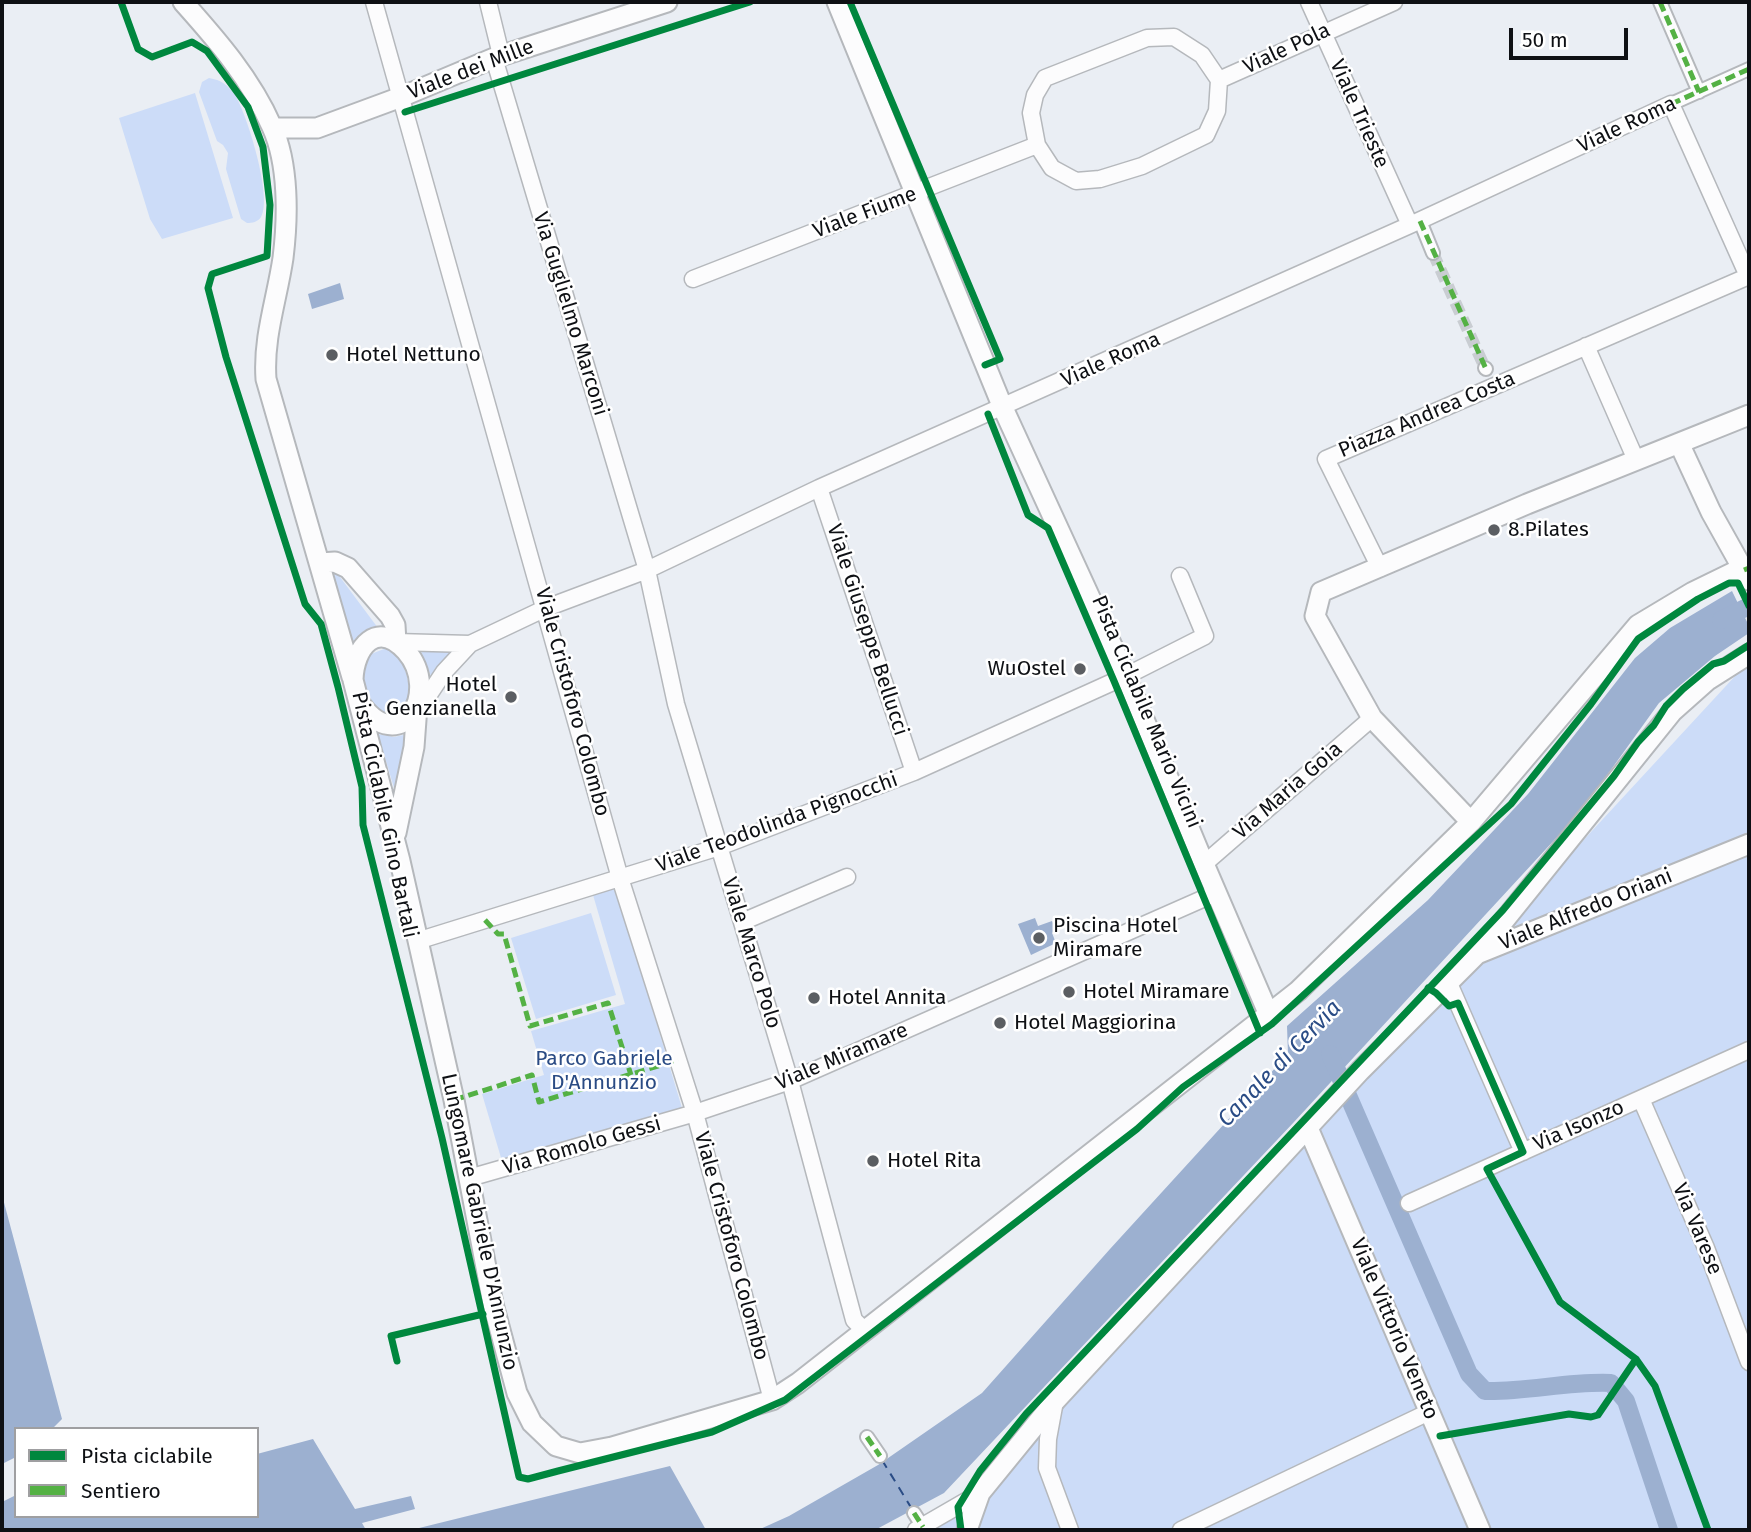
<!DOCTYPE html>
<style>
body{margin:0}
#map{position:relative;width:1751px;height:1532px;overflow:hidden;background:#eaeef4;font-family:"Fira Sans",sans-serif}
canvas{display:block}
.frame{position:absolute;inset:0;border:4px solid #0e1014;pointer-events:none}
.legend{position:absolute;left:14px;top:1427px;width:245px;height:91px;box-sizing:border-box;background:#fff;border:2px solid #9f9fa1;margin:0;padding:9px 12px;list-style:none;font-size:21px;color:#0e1014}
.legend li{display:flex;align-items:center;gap:14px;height:35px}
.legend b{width:35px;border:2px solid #9f9fa1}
.scale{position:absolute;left:1509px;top:28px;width:119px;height:32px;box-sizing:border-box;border:4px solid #0e1014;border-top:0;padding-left:9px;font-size:21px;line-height:24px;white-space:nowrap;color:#0e1014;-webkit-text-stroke:5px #fff;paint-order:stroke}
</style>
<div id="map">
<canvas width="1751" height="1532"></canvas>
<div class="frame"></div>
<ul class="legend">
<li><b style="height:9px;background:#00873e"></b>Pista ciclabile</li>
<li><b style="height:9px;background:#54b144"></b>Sentiero</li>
</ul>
<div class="scale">50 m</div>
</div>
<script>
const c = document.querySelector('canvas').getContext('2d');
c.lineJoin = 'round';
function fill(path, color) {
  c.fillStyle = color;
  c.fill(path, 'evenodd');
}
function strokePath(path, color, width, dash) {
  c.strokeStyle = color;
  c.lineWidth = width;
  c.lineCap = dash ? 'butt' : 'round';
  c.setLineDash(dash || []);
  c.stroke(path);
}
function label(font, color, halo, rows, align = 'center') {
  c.font = font + ' "Fira Sans",sans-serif';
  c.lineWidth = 5;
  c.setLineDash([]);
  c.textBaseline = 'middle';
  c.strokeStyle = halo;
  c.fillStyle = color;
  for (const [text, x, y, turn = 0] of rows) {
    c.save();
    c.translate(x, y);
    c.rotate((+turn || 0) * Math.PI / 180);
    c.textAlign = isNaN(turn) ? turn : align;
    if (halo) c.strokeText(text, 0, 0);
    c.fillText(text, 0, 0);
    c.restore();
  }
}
fill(new Path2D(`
 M209,78C221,80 228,85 235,95C247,114 273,198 261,217C258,222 252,223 247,223L241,219L226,169L228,153L223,145L217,141L199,92L202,82Z
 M195,93L233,218L162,239L150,219L119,118Z
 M334,569L378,628L364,631L352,642L330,571Z
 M419,646L451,650L453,653L432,679Z
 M389,647C407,663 413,685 405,708L383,715C366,697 360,680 366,656Z
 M1749,661V1530H926L980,1493Z
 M378,734L394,737L408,734L394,788Z
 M616,888L682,1108L502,1161L482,1094L544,1075L531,1031L625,1004L593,895Z
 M591,913L616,995L536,1019L511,938Z`), '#ccdcf8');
fill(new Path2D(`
 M340,283L344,299L312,309L308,294Z
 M1732,591L1749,626V633L1715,656L1659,703L1582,810L1294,1122L944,1493L875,1530H758L789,1516L878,1465L982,1393L1110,1249L1288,1054L1287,1026L1428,900L1528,794L1635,658L1670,628Z
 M1035,918L1038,926L1052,921L1056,929L1052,933L1056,943L1031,955L1018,924Z
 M2,1195L62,1419L52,1429H16V1457L2,1464Z
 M313,1439L355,1509L411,1496L415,1509L362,1523L366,1530H2V1502L16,1495V1516H257V1454Z
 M670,1466L706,1530H411Z`), '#9cb0d0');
strokePath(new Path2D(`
 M1721,620L1749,606
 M1330,1054L1469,1374L1485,1391C1528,1392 1569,1381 1611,1383L1626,1401L1669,1530`), '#9cb0d0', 18);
strokePath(new Path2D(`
 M882,1460L912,1509`), '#2a4c85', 2, [9, 7]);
strokePath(new Path2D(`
 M1433,253L1485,368`), '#c9cdd2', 12, [12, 6]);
const pedestrian = new Path2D(`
 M1660,2L1699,92
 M1671,104L1749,69
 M1420,221L1433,253
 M1485,368L1486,369
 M867,1437L880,1456
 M914,1513L923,1527`);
const minor = new Path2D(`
 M374,2L620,878L695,1113L772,1400
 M488,2L501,55
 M1309,2L1410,225
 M1174,37L1202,55L1219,80L1217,111L1206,135L1142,166L1100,179L1076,181L1052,168L1037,145L1031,113L1035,95L1045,78L1147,38Z
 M494,58L647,570L676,704L790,1081L854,1320L865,1331
 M1219,80L1394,2
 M693,279L1037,145
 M1586,346L1636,460
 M819,488L914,772
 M1380,568L1326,459L1749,276
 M396,642L470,644
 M417,706L428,696L444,672L470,644L546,608L647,570L819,488L1410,225L1671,104L1748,276
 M1204,864L1372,718
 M742,922L847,877
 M417,941L719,847L914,772L1126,676L1205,636L1180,576
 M1448,981L1523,1152
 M1641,1099L1706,1248L1749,1362
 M469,1178L695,1113L790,1081L1216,893
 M1409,1203L1749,1050
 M1055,1401L1048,1439L1047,1468L1070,1530
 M916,1530L980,1493
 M1181,1530L1429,1412`);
const tertiary = new Path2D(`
 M183,2C217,40 251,79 272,127C289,164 288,218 283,258C277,299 263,337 266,379L352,677
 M837,2L1003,408L1126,676L1204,864L1269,1015
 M273,128H317L401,97L494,58L667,2
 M1679,443L1711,512L1749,580
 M320,563L335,562L348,568L390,616L395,625L396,642
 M359,702C400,761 442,692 406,651C377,619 354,647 353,680L400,861L454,1100L493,1304L517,1393L532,1423L556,1446L580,1453L612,1447L772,1400L798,1383L1298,991L1471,822L1638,625L1693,592L1734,572L1749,578
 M1471,822L1372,718L1315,616L1321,592L1527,504L1749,415
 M396,833L414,747L417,706
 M1478,953L1672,712L1708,680L1749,654
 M1308,1128L1480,1530
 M967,1530L980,1493L1055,1401L1360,1071L1477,954L1749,844`);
strokePath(pedestrian, '#b5b8bc', 16);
strokePath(minor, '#b5b8bc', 19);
strokePath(tertiary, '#b5b8bc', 23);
strokePath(pedestrian, '#fcfcfd', 12);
strokePath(minor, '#fcfcfd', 16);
strokePath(tertiary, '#fcfcfd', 19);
strokePath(new Path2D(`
 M1660,2L1699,92
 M1671,104L1749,69
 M1420,221L1486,369
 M1744,570L1749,568
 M485,920L498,934H504L530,1026L608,1003L631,1075
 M454,1100L532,1075L539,1102L678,1060
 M867,1437L880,1456
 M914,1513L923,1527`), '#54b144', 5, [10, 5]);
strokePath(new Path2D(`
 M121,2L138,49L152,57L192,42L207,51L248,107L263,147L270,205L267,256L212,274L208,288L226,357L305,604L321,624L338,687L362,787L363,825L442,1138L519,1477L528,1479L558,1471L712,1432L785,1400L1137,1129L1183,1087L1272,1024L1511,804L1591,704L1638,639L1698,599L1729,583H1738L1749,606
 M850,2L1000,359L985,365
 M405,112L750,2
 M988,414L1028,515L1048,528L1114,681L1260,1033
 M1428,988L1436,993L1449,1006L1458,1003L1523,1152L1487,1169L1560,1302L1636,1359L1655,1386L1708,1530
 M397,1361L391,1336L483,1314
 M1440,1436L1569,1414L1591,1417L1598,1415L1636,1359
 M961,1530L958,1507L980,1471L1026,1414L1503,910L1614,776L1638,742L1654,725L1666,706L1683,689L1713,664L1724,661L1749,645`), '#00873e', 7);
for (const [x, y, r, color] of [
 [332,355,7,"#5b5e62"],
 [1494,530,7,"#5b5e62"],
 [1080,669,7,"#5b5e62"],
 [511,697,7,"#5b5e62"],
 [1039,938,7,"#5b5e62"],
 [1069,992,7,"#5b5e62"],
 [814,998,7,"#5b5e62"],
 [1000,1023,7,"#5b5e62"],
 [873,1161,7,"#5b5e62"]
]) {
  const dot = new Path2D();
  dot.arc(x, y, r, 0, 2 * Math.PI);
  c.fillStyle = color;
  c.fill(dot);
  strokePath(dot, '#fff', 2.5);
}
label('21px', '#0e1014', '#fff', [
 ["Viale Pola",1287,49,-25],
 ["Viale dei Mille",471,70,-21],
 ["Viale Trieste",1359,114,66],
 ["Viale Roma",1627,125,-25],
 ["Viale Fiume",865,213,-21],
 ["Via Guglielmo Marconi",570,314,73],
 ["Viale Roma",1111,360,-24],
 ["Piazza Andrea Costa",1427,415,-23],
 ["Viale Giuseppe Bellucci",867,630,72],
 ["Viale Cristoforo Colombo",572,702,75],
 ["Pista Ciclabile Mario Vicini",1146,712,67],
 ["Via Maria Goia",1288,791,-41],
 ["Pista Ciclabile Gino Bartali",384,815,78],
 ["Viale Teodolinda Pignocchi",777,823,-20],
 ["Viale Alfredo Oriani",1586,910,-22],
 ["Viale Marco Polo",751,953,73],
 ["Viale Miramare",842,1057,-23],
 ["Via Isonzo",1579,1126,-24],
 ["Via Romolo Gessi",582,1146,-16],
 ["Lungomare Gabriele D'Annunzio",479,1222,78],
 ["Via Varese",1697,1229,67],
 ["Viale Cristoforo Colombo",731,1246,75],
 ["Viale Vittorio Veneto",1394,1329,67]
]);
label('21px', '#0e1014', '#fff', [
 ["Hotel Nettuno",346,355],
 ["8.Pilates",1508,530],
 ["WuOstel",1066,669,"right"],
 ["Hotel",497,685,"right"],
 ["Genzianella",497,709,"right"],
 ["Piscina Hotel",1053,926],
 ["Miramare",1053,950],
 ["Hotel Miramare",1083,992],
 ["Hotel Annita",828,998],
 ["Hotel Maggiorina",1014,1023],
 ["Hotel Rita",887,1161]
], 'left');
label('21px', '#2a4b84', '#fff', [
 ["Parco Gabriele",604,1059],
 ["D'Annunzio",604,1083]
]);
label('italic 23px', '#2a4c85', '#fff', [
 ["Canale di Cervia",1280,1064,-46]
]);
</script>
